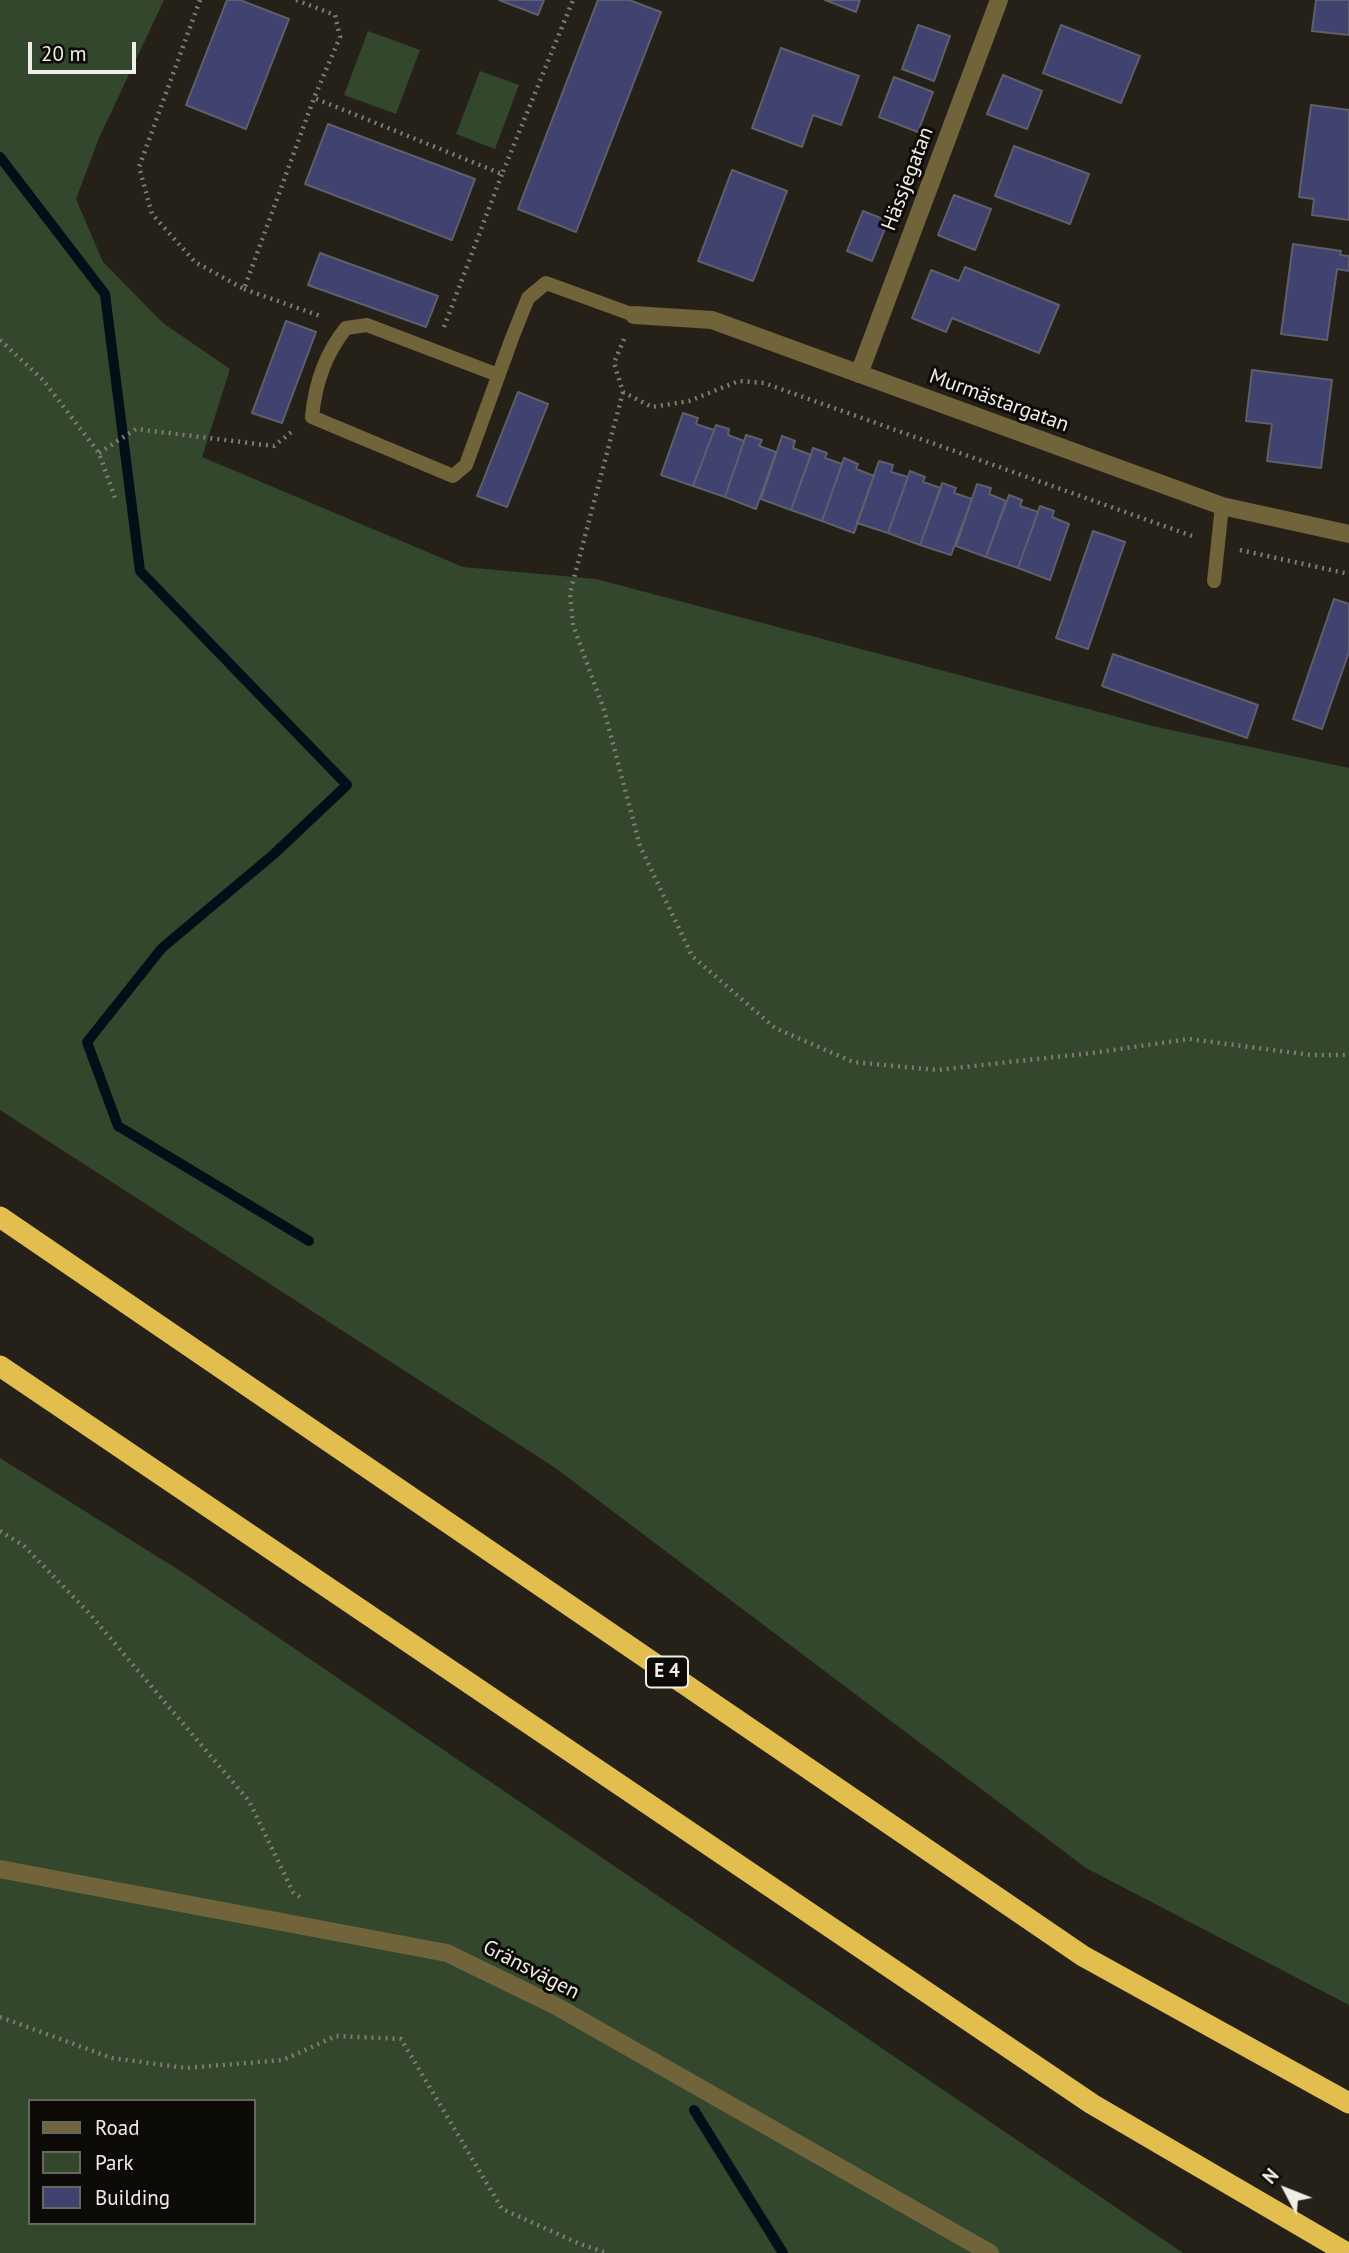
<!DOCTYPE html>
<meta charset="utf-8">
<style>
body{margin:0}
#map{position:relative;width:1349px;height:2253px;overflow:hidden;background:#262118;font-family:"PT Sans",sans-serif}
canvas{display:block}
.legend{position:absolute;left:28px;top:2099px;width:228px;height:126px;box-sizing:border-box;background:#0d0b07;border:2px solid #686661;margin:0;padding:9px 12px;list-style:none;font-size:21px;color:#f1eee8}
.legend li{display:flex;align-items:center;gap:14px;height:35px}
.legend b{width:35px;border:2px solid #686661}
.north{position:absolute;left:1251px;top:2155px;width:70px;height:70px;-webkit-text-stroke:5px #0d0b07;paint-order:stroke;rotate:312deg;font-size:19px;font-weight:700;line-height:28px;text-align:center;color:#f1eee8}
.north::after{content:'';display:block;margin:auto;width:24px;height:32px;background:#f1eee8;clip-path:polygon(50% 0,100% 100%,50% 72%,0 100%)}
.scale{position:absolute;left:28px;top:42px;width:108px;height:32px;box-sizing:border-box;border:4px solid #f1eee8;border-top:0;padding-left:9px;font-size:21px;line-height:24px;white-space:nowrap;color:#f1eee8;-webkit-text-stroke:5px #0d0b07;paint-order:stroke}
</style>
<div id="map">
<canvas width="1349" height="2253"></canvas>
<ul class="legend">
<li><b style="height:9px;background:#71633a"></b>Road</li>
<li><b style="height:19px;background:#32472c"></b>Park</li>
<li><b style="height:19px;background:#40426f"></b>Building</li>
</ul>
<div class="north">N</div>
<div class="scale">20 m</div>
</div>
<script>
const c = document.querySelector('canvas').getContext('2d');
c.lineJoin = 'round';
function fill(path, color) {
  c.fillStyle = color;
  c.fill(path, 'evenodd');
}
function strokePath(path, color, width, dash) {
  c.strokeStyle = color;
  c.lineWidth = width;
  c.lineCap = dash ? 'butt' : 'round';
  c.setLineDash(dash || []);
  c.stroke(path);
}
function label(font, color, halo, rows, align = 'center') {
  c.font = font + ' "PT Sans",sans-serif';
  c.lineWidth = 6;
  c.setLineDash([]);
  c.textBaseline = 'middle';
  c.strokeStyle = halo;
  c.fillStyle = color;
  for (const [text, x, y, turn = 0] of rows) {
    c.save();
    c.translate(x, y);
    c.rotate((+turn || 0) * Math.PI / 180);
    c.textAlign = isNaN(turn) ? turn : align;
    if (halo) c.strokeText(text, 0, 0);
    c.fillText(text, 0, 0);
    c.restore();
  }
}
fill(new Path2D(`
 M0,0H164L99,138L76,199L103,262L163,323L230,369L202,457L463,567L596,579L1152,726L1349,768V2005L1086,1868L554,1467L0,1110Z
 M368,31L420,50L396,114L344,95Z
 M480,71L519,85L495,149L456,134Z
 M0,1458L182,1572L1183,2253H0ZM30,2101H254V2223H30Z`), '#32472c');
strokePath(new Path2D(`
 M0,157L105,294L140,571L347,785L274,854L162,948L87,1042L118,1126L309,1241
 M694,2110L783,2253`), '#010f18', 10);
const building = new Path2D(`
 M227,0H240L289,19L246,129L186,105Z
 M499,0H544L538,15Z
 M598,0H629L661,12L576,232L518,209Z
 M825,0H860L856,12Z
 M1316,0H1349V35L1312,31Z
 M918,25L950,36L934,81L902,69Z
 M1061,25L1140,56L1121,103L1043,73Z
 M781,48L859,76L841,125L813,115L802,147L752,128Z
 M1003,75L1042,91L1027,129L987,114Z
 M894,77L933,92L918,132L879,117Z
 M1311,105L1349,110V220L1312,215L1314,199L1299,197Z
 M328,124L475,179L452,240L305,184Z
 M1014,146L1089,174L1070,224L995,196Z
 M732,170L787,191L753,281L698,261Z
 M954,195L991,209L975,250L938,235Z
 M863,211L888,221L872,261L847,251Z
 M1293,244L1341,251L1340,255L1349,256V271L1337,269L1327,340L1281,334Z
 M320,253L438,296L426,327L308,285Z
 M965,267L1059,305L1039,353L952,318L946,332L912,318L931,270L959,281Z
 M286,321L316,332L282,423L252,413Z
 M1252,370L1332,380L1321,468L1267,461L1272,424L1246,421Z
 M518,392L548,404L507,507L477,496Z
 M683,413L698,418L696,424L714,430L693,486L661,475Z
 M716,425L729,429L728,435L744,441L725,497L693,486Z
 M746,435L762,440L759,446L776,452L756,509L725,497Z
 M782,436L795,441L793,448L811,455L791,510L761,499Z
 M813,448L827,453L825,458L842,464L822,521L791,510Z
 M844,458L858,464L856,469L874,476L854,533L822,521Z
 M879,461L893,465L891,472L908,477L888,533L857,523Z
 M910,471L925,477L923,482L941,488L920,545L888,533Z
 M942,483L956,488L954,493L972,499L951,555L920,545Z
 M977,484L991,488L989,494L1006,501L986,557L956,546Z
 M1009,495L1022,500L1020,506L1038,512L1018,568L986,557Z
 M1040,506L1054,511L1052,517L1069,524L1050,580L1018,568Z
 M1093,531L1125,542L1088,649L1056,638Z
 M1334,599L1349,604V652L1322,729L1293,719Z
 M1113,654L1258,705L1247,738L1102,686Z`);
fill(building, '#40426f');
strokePath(building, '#5e5f6a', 2);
strokePath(new Path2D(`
 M200,0L139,167L152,214L195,262L244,289L314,98
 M296,0L335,15L340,37L314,98L502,174L573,0
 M244,289L323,317
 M444,327L502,174
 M624,339L614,363L623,392L652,407L689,401L739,381L764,383L1195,537
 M0,340L43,380L99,453L116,501
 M623,392L570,593L573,625L604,710L640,846L692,956L775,1028L853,1062L937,1070L1092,1053L1189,1039L1311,1055H1349
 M99,453L136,429L274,446L294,430
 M1240,550L1349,574
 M0,1531L24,1546L88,1612L249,1801L293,1892L300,1897
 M0,2017L112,2058L186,2068L283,2060L336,2036L401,2039L502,2209L580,2244L607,2253`), '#7f7b73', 4.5, [2, 5]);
strokePath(new Path2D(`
 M498,375L367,325L346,328C325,354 315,384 312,417L453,476L466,465L512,338L528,298L546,283L634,315
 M1214,581L1222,506`), '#71633a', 14);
strokePath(new Path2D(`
 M634,315L712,320L1222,506L1349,534
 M859,374L999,0
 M0,1869L447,1953L556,2006L990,2253`), '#71633a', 18);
strokePath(new Path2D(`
 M0,1217L1083,1956L1349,2103
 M0,1366L1092,2104L1347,2253`), '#e2be4e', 21);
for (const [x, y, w] of [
 [667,1672,42]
]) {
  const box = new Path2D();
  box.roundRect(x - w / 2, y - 15.5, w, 31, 5);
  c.fillStyle = '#0d0b07';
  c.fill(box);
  strokePath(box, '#f1eee8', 2);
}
label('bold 19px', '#f1eee8', null, [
 ["E 4",667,1672]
]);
label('21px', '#f1eee8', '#0d0b07', [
 ["Hässjegatan",908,179,-69],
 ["Murmästargatan",999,401,20],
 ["Gränsvägen",531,1970,27]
]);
</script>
